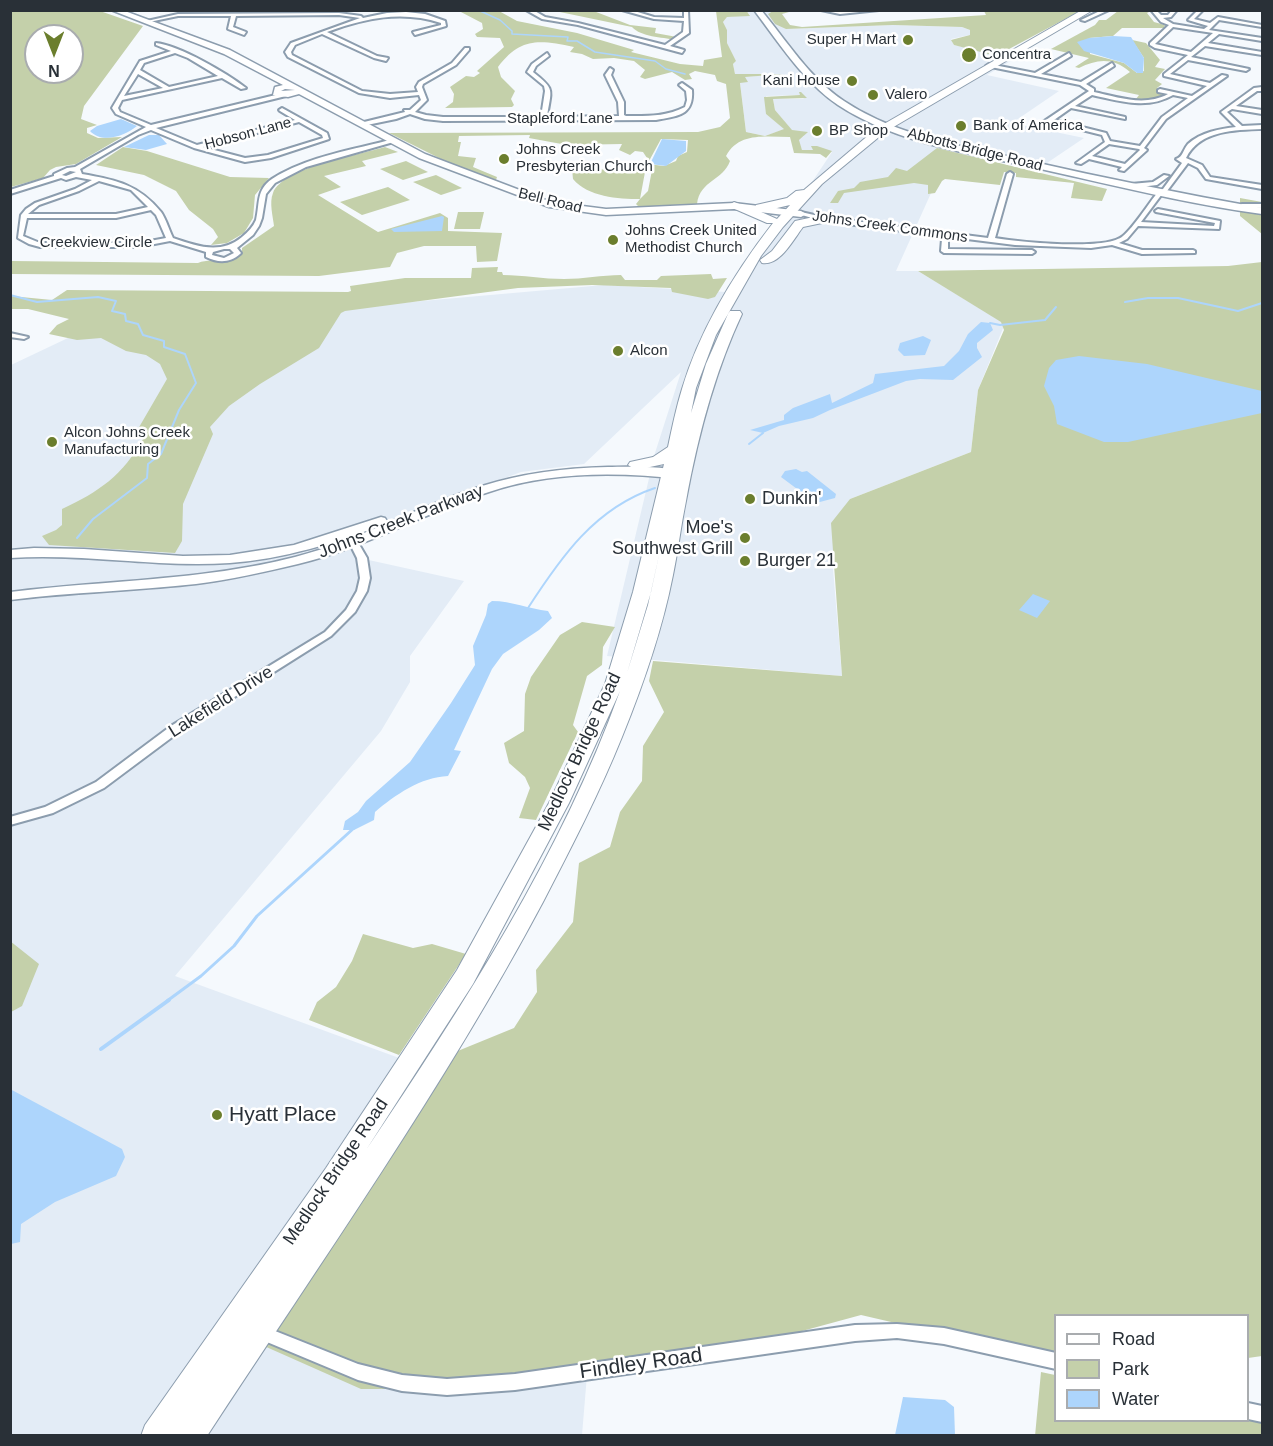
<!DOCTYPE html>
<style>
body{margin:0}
#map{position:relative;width:1273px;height:1446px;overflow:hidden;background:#f5f9fd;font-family:Helvetica,sans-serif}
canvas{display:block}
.frame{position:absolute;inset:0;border:12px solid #293037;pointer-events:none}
.legend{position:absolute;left:1054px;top:1314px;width:195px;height:108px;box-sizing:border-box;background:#fff;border:2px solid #a9acaf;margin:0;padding:8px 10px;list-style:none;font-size:18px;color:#293037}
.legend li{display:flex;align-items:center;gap:12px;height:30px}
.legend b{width:30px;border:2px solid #a9acaf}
.north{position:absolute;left:24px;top:24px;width:60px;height:60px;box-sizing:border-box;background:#fff;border:2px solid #a9acaf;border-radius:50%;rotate:180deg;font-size:16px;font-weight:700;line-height:24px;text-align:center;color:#293037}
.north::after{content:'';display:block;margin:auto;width:21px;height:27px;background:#6b7e2d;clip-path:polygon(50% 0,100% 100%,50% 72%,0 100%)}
</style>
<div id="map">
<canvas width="1273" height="1446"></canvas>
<div class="frame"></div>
<ul class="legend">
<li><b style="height:8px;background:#fff"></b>Road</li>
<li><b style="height:16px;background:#c4d0aa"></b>Park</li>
<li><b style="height:16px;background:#add5fc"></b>Water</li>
</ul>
<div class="north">N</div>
</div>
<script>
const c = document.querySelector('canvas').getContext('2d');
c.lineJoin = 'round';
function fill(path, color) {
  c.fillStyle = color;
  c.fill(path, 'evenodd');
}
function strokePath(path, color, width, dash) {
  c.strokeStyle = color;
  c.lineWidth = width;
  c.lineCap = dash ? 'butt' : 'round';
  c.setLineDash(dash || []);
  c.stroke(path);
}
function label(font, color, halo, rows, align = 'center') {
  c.font = font + ' Helvetica,sans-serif';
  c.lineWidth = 5;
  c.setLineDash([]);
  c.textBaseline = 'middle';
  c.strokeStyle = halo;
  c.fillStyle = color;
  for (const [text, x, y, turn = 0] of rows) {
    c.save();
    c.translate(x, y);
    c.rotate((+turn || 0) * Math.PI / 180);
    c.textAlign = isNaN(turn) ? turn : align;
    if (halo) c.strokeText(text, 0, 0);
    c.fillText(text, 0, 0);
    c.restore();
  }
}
fill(new Path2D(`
 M746,11H785H773L786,29L893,25L962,27L970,30V35L951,39L954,45L1014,59L987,75L1059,91L1012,123L1084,138L1041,167L942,146L896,181L936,182L896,271H918L1002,322L1004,326L978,390L971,452L850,499L832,557L842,676L607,656L655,453L681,372L584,464L521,472L344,538L355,557L464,581L410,656V682L381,731L175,976L421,1066L397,1129L587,1375L582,1435L11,1436V365L70,337L365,306L604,285L726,292L736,273L804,194L832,152L802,150L798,140L804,136L791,130L775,110L773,99H804L801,95L766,96V114L785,129L765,136L746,132L740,83L744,77L783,74H735L733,64L736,61L727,43V30L723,22L727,17L750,15Z`), '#e3ecf6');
fill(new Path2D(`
 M11,10L100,11L143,26L84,106L81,119L97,125L87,128V133L98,138L122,137L76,164L56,167L50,170L43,178L11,187ZM36,36H72V72H36Z
 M746,10L750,16L727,17L723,22L727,30V43L736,61L733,64L735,74H784L745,77L748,82L740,83L746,132L765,136L784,129L766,114L764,97L800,95L799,92H801L807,98L773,99L775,110L792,130L808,132L799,140L802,150H813L811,146H817L832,151L826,158L820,154L794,153L790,137C765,137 739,132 726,156L730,161C723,181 700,180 697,204L640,208L636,204L640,199C618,199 588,197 573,179L572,169L640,170L645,172L640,199L648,191L652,170L643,168L639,163L664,166L676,161L678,156L687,152L688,140L661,139L649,161L643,152L635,151L630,155L619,150L622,144L567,145L529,138L530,135L459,136L458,142H461L458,156L476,158L473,167L497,177L496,180L459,168L389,133L698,132L720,127L730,118L726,84L717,81L715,75L695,71L689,74L692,79L685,80L672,72L645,79L640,77L645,70L634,61L614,58L593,59L582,54L570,52L574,47C539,40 521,37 498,67L501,77L515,91L511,99L514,105L512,107L445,108L453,102L454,94L450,87L466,76L474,77L480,73L477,71L504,47L500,38L477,37L475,34L483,29L482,23L459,11H451H499L517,21L577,33L634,50L631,52L680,64L703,66L704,60L722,57L716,11Z
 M555,11L591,10L630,25L656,28L655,33L677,37L675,40C662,37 641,37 632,27Z
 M773,11L789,12L782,14L790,25L802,27L986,15L984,11H1080L996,56L954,45L951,40L970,35V30L962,27L893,25L786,29L775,24L768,14Z
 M1118,11L1149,12L1147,13L1154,22L1165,25L1164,28H1122L1113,36L1089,38L1090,54L1124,63L1137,73L1144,71V58L1132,40L1146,43L1160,60L1155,67L1165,69L1155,80L1162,84L1157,88V91L1164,96C1155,101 1146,101 1136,99L1139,95L1106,88L1130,72C1113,57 1097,59 1079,68L1075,67L1089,58L1051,49L1095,25L1099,20H1106Z
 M123,147L147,151L230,177L269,178L255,195L253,218L244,233L227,243L211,245L218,237L213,229L189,210L176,191L144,175L96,165Z
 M385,147L398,152L362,161L366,166L324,176L341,187L318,195L378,232L440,213L448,218V231L502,233L497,261L477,262L476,246H424L397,253L390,267L319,276L11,274V261L198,263C213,257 227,267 242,254V248L274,226C273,217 269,202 273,193C283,167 359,155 385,147Z
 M937,148L1107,189L1102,201L1071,198L1074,183L1016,177V173L1004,172L1000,185L945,179L942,181L935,193L928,194V185L914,183L844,193L838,203H830L838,191L854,188L860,182L888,177L896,168L907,171Z
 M406,161L428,172L403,180L380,169Z
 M436,175L462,188L441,195L413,182Z
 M388,187L410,200L362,215L340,202Z
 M1240,198L1262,202V234L1240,216Z
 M458,212H484L480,229H454Z
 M1262,262V1356L1248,1358V1316H1056L1055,1360L861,1315L725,1352L505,1389H361L246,1338L397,1129L421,1066L514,1028L537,992L536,970L573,922L579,863L610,847L620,812L642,781L643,746L664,712L649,681L653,661L842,676L831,523L850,499L971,452L978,390L1004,330L1001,322L918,271L1228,266Z
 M498,267L497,272H502L503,275C523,275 543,279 564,279C583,279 602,275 621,275L625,280H657L661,276L711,274L713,279L727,278L715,297L708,299L672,292L671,288L592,285L518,288L345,311L341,313L319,348L260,384L229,406L210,427L213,434L183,504L182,541L175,553L49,545L42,536L56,530L62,525V509C99,492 123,475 143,439L138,429L167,379L160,364L146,355L126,351L101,338L77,340L49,334L57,325L69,319L28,309H11V296L52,300L67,290L348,292L351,291L350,286L405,278H471L472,268Z
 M582,622L615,627L603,647L602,665L587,676L573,725L578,732L536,820L519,818L530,788L525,777L509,763L504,743L524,731L525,694L531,677L560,635Z
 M363,934L413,948L432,944L466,954L399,1055L309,1020L317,1002L336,987L352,961Z
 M10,941L39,964L22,1006L11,1012Z
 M1041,1372L1055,1375L1056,1420H1248V1418L1262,1422V1435L1035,1436Z`), '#c4d0aa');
fill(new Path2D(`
 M1113,36L1131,37L1144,58L1143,73H1137L1124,63L1084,51L1077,42L1089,38Z
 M121,119L137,126C125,136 102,144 90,131L97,126Z
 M149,135H159L167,144L146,150L124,147Z
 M662,139L686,141V151L666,166L650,164Z
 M442,216L444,217L442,231L394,232L391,229Z
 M981,322L990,323L993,330L977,343V348L982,357L953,380L920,379L906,381L830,410L813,418L779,426L763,433L750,430L784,420V415L793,408L830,394L832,403L873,383L875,374L944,366L959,351L968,334Z
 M923,336L931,340L925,355L904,356L898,350L900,343Z
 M1079,356L1147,364L1262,391V413L1128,442H1104L1057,424L1054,406L1044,386L1049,368L1056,360Z
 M796,469L802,472L807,471L836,494L835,498L816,503L781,477L785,471Z
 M1033,594L1050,601L1037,618L1019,610Z
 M492,601C512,601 529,609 548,611L552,618L539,630L503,654L492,669L454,750L461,751L448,776C421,777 395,795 375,812L374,820L354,830H343L345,821L358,812L366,801L410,762L451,703L475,665L473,646L486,615L488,604Z
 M10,1089L122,1149L125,1157L116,1176L55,1202L21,1224L20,1242L11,1244Z
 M903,1397L945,1400L954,1407L955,1435H895Z`), '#add5fc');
strokePath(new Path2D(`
 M478,10L500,20L512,31V34L568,37L567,41H577L595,52L655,61L666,69L685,74`), '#add5fc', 1.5);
strokePath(new Path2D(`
 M10,295L37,302L98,297L116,301L112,311L125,314L126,321L138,324L143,335L164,341V347L185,354L196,383L179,410L161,454L148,464L147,478L93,519L77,538
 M1125,302L1148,298H1178L1238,311L1262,303
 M990,323L1000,325L1045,320L1056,307
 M749,444L763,433
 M528,608C561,557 595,508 655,488`), '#add5fc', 2);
strokePath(new Path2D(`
 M167,1001L201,976L234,946L257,916L354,828`), '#add5fc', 3);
strokePath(new Path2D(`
 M101,1049L169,1000`), '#add5fc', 4);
const street = new Path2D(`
 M526,10H533L545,17L578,23L665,45L683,32L684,21L654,19L622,10H631L654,17L684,18V10H688L689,33L670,46L684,50L682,53L578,25L542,19Z
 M821,10H879L840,14Z
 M1102,10H1109L1085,21L1081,20Z
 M1151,10H1156L1161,15H1168L1172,10H1177L1171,17L1163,18L1173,24L1204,29L1208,26L1188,20L1198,10H1203L1194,19L1210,23L1218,17L1262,25V27L1219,20L1209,30L1262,38V41L1219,34L1208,43L1262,52V55L1205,46L1191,57L1249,69L1246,71L1188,60L1170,74L1210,83L1222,75L1227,76L1166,119L1144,148L1147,150L1146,151L1124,171L1119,170L1122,167L1089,159L1081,164L1076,163L1105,142L1102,135L1050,122L1042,127L1037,126L1089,91L1080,85L986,66L989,64L1035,73L1069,53L1071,56L1041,74L1081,82L1112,63L1114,66L1086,84L1094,89V92C1118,97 1144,107 1168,94L1158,92V90L1160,89L1192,96L1207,86L1164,76V74L1188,55L1155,48L1150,45V43L1169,25L1161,22ZM1173,27L1213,33L1191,52L1155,44ZM1092,95C1120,101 1147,110 1173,95L1188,98L1162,117L1140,146L1110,141L1106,133L1054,120L1071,108L1125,119V117L1075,106ZM1109,144L1139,149L1140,150L1125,164L1092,156Z
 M406,12L425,14L445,21L446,26L415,35L413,32L441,25V23C402,10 365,18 327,32L377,56L388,58L386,61L374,58L322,34L295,45L291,52L292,55L362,91L390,94L418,92L416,87L419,82L452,63L465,48H469V50L456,65L423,84L422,87L427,100L415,112L426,115L443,117H541L545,91L544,86L527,72L532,64L547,53L549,56L536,66L533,72C556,90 551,89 547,117L619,116L618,102L605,75L610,68L613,70L611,75L624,102V115L626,116C647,116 665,117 685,107L687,100L686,91L679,85L682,83L692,90C694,116 677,116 656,120L443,121L425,119L410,114L396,119L362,126L359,124L360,123L405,112L404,110H410L421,100L419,95L390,98L359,93L288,57L285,52L291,43L360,18L339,15L236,16L233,27L246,32L244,35L228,29L231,16H178L149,22L147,21L178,14L339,13L361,16L363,18L387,13Z
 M156,43C179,45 228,74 246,88L241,89L222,78L122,100L118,108L120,112L151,125L284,93L287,95L286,96L156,128L197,145L295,120L280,111L279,110L282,108L327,133L329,139L271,158L245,162L194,148L151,130L138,135L80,169L82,174C116,180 138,184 161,212C166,219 169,230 173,238C197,246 220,255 242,237C248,232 253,227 256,220C260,203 256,190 272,179C305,157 356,149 394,139L397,141L306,167L275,183L266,194L262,218L259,226L253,235L237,248L241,253L240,254C230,263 218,263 206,257V252L170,241L139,247H40L29,244L18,238L21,215L26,209L35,203L75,189L92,180L76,177L66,180L61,178L10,194V190L54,176V174L67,168L75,167L146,127L116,114L112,108L140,61L171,51L156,45ZM175,53L188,58L218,76L169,87L140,70L144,63ZM138,74L163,88L124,96ZM299,122L322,135L323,138L268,155L245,158L203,147ZM70,171L76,172L66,176L62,175ZM99,181L131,190L148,207L116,214H28L39,205L79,191ZM151,210L156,215L166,238L139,243H40L23,236L27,218H116ZM224,249H230L234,253L224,258L212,255L213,252Z
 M1262,87V91H1257L1236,106L1262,110V114L1232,109L1227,112L1242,126L1262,125V129C1235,130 1200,130 1186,158L1202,165L1210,177L1262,185V189L1206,179L1198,168L1188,163L1167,191L1162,194L1141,222L1214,226L1215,223L1156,212L1155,211L1158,209L1220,221L1219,229L1138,226L1127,239L1119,243L1142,250H1193L1195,251V253L1142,254L1112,245L1091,248L1015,245L823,221L798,214L801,212L823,217L988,238L1007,174L1010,172L1013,174L995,238C1019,242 1106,251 1123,236C1134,227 1149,203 1158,192L1163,189L1182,163L1176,159C1183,157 1183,150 1188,144C1201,132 1220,129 1236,127L1221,112L1254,88Z
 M1164,175L1169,176L1157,185L1131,188L1128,186L1131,184L1153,182Z
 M1242,204H1262V208L1240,207V205Z
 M945,237L948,239V249L1032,250L1035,252L1032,254L944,253L941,251L942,239Z
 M10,333L28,337L24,339L10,337Z
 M349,531L353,534L367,558L370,578L367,591L355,612L331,636L179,732L104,788L53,813L10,825V817L45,807L96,782L171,726L325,632L346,610L357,591L360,578L357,558L345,534Z
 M897,1324L944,1328L1056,1353V1369L944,1344L897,1338L855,1341L515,1390L447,1395L402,1391L358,1380L255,1337L252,1332L255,1327L260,1325L358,1364L402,1375L447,1379L515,1374L855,1325Z
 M1248,1403L1262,1406V1422L1248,1419Z`);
const secondary = new Path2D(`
 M111,10H122L230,50L425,154L551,202L606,209L734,203L801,211L806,214L801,217L734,209L606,215L549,207L419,158L299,94L288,97L273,95L275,87L283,85L224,54ZM285,89L295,90L281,91Z
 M754,10H761C787,41 810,79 844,101C898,137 963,146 1025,160C1104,178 1183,194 1262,208V214C1189,204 1116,186 1045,170C975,154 899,145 838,105C804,82 779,43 754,10Z
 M608,467C625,467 677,465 688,475L682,479C618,472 551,471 489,492C424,513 365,548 298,564C264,572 230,580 196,584C134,591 72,592 10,600V592C106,580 201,581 295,557C360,540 418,506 482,486C523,473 565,468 608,467Z
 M381,517L385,518L387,521L385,524C335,543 284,559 230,563C157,568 84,553 10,558V550L34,548L84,549L183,556L230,555L294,545Z`);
const highway = new Path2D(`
 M1082,10H1093L885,132L822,184L783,227L761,256L716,335L696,388L691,413L706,364L728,314L730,311H740L742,314C714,374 698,436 686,501C681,525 678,551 673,575C662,631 643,685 622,737C599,794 571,848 543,902C444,1088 322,1260 207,1436H141L145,1425L326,1168L457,970L549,803L605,684L633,592L664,464L636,470L628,465L630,462L653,457L668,447C672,428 676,408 682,389C700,329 735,272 773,223H767L728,206L734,202L755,210L756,205L787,198L796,191L804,190L877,128ZM790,205L777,219L759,211L760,212ZM661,546L648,605L627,673L651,592ZM620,691C561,855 463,1006 366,1150L473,984L569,803Z
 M823,215L829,219L827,222L803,227C793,240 780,266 762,263L760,260L772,251L795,221Z`);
strokePath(street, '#8c9dae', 4);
strokePath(secondary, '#8c9dae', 3);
strokePath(highway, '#8c9dae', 2);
fill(street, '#fff');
fill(secondary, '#fff');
fill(highway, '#fff');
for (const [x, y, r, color] of [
 [908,40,6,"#6b7e2d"],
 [969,55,8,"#6b7e2d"],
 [852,81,6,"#6b7e2d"],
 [873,95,6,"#6b7e2d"],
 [961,126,6,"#6b7e2d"],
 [817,131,6,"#6b7e2d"],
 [504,159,6,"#6b7e2d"],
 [613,240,6,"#6b7e2d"],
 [618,351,6,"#6b7e2d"],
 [52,442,6,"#6b7e2d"],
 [750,499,6,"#6b7e2d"],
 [745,538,6,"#6b7e2d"],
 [745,561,6,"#6b7e2d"],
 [217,1115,6,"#6b7e2d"]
]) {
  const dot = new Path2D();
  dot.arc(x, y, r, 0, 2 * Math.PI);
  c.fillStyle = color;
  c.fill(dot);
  strokePath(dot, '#fff', 2);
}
label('15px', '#293037', '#fff', [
 ["Super H Mart",896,40,"right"],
 ["Concentra",982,55],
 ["Kani House",840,81,"right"],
 ["Valero",885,95],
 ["Bank of America",973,126],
 ["BP Shop",829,131],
 ["Johns Creek",516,150],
 ["Presbyterian Church",516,167],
 ["Johns Creek United",625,231],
 ["Methodist Church",625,248],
 ["Alcon",630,351],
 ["Alcon Johns Creek",64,433],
 ["Manufacturing",64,450]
], 'left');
label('15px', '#293037', '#fff', [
 ["Stapleford Lane",560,119],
 ["Hobson Lane",248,134,-15],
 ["Abbotts Bridge Road",975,150,14],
 ["Bell Road",550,201,14],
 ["Johns Creek Commons",890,227,8],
 ["Creekview Circle",96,243]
]);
label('18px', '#293037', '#fff', [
 ["Dunkin'",762,499],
 ["Moe's",733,528,"right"],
 ["Southwest Grill",733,549,"right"],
 ["Burger 21",757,561]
], 'left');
label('18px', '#293037', '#fff', [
 ["Johns Creek Parkway",401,522,-21],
 ["Lakefield Drive",221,702,-32],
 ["Medlock Bridge Road",580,752,-65],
 ["Medlock Bridge Road",336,1172,-56]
]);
label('21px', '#293037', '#fff', [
 ["Hyatt Place",229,1115]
], 'left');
label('21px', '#293037', '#fff', [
 ["Findley Road",641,1364,-8]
]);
</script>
